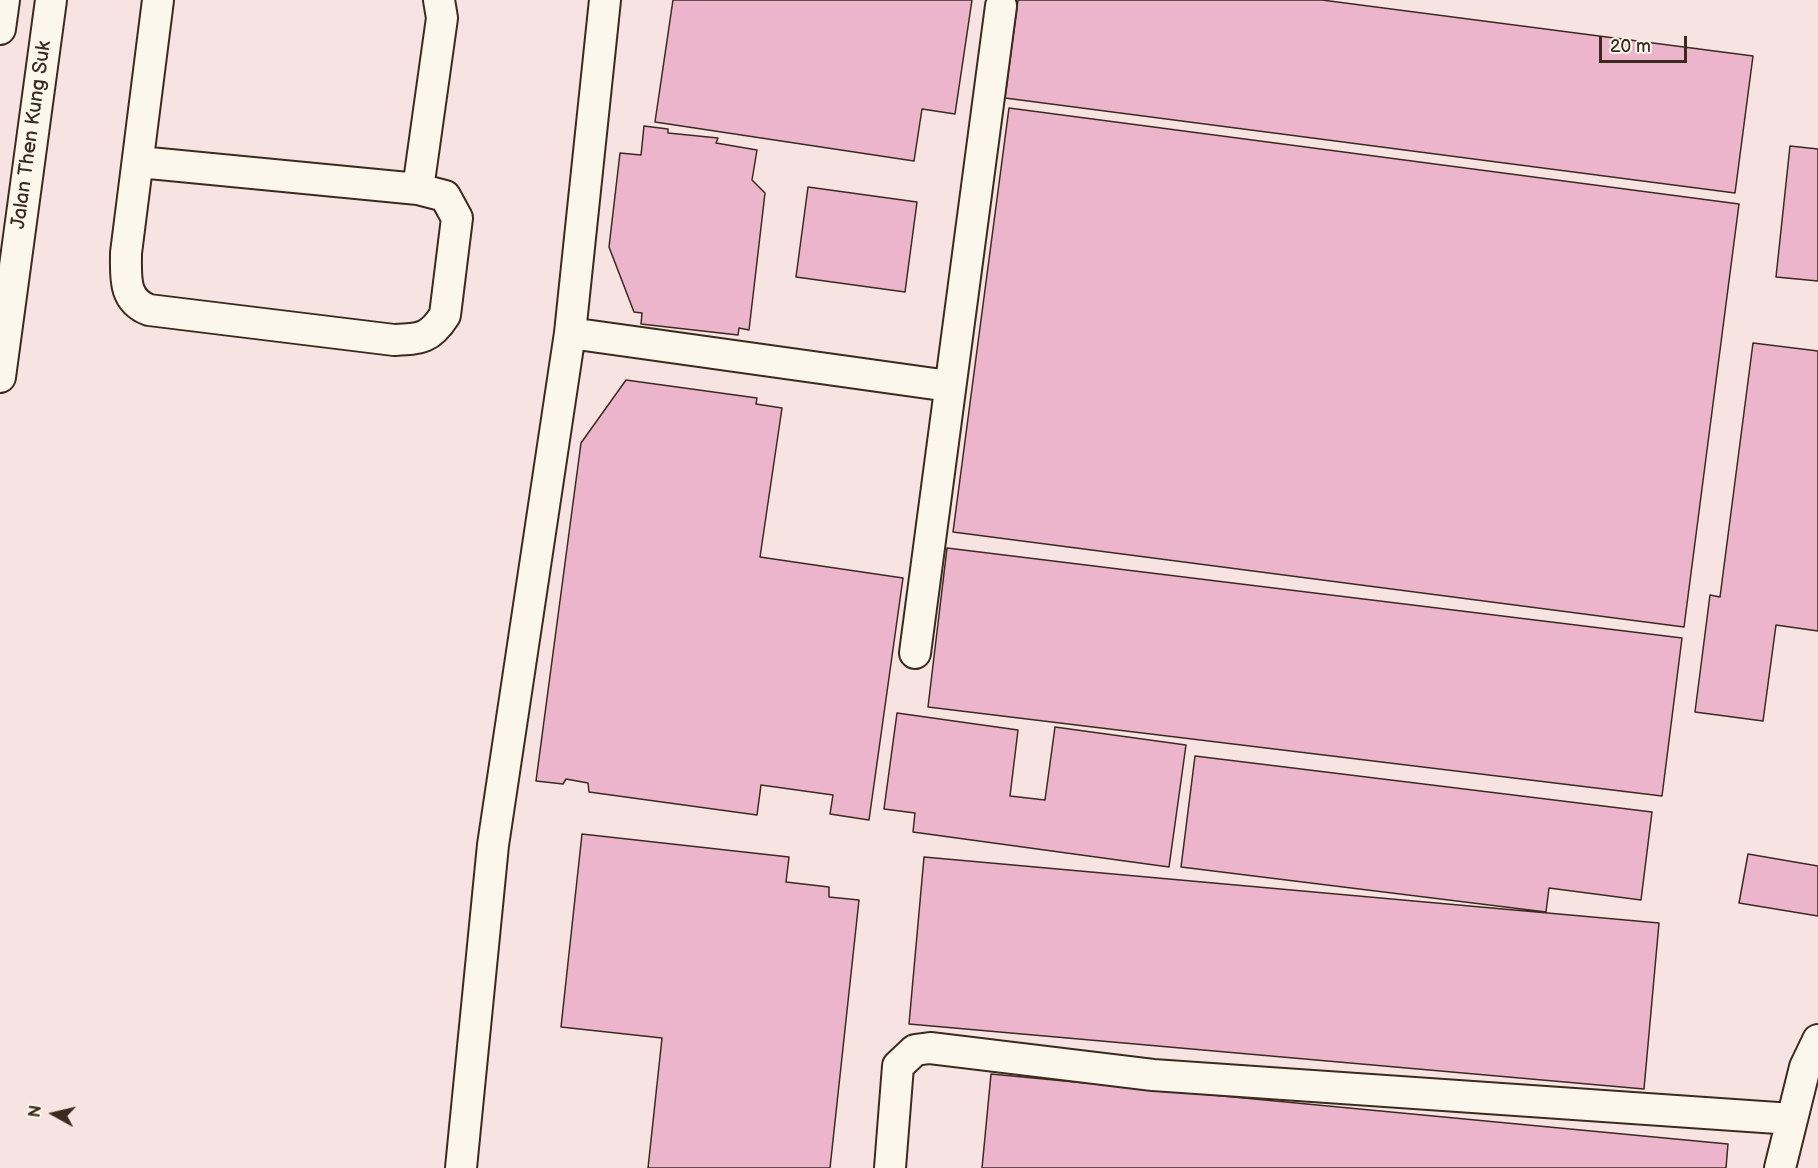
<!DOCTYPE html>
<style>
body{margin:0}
#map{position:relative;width:1818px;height:1168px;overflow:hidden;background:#fbf7ec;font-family:"Balsamiq Sans",sans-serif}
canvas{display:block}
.north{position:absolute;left:24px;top:1084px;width:60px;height:60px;-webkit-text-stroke:4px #fbf7ec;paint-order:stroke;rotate:278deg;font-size:16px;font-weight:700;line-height:24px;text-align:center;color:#3b2a1e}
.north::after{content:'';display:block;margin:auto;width:21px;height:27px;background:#3b2a1e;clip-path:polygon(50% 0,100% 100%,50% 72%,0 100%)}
.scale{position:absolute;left:1599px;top:36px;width:88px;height:27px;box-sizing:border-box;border:3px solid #3b2a1e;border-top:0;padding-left:8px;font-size:18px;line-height:21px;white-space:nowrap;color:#3b2a1e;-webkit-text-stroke:4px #fbf7ec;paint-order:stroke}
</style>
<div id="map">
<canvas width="1818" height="1168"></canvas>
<div class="north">N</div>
<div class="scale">20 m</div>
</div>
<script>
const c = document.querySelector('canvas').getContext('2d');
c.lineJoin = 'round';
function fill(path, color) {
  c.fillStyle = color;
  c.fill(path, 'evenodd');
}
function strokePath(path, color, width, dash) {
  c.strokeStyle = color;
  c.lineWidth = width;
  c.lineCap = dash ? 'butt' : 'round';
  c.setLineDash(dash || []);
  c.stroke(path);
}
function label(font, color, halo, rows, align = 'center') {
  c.font = font + ' "Balsamiq Sans",sans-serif';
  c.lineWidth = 4.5;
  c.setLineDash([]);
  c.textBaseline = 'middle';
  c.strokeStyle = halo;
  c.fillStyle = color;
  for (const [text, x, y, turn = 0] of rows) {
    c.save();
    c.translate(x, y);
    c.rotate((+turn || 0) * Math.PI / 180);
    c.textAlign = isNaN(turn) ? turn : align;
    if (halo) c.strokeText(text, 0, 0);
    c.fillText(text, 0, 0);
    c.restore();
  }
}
fill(new Path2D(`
 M0,0H1818V1168H0Z`), '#f6e3e2');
const building = new Path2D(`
 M673,0H972L955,114L922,109L914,161L655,122Z
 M1018,0H1322L1753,56L1735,193L1005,98Z
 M1009,108L1739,204L1684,627L953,532Z
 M644,126L668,129V133L718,138L716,143L757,150L752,180L765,193L749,330L739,328L738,335L641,324L642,313L634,312L609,247L620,153L641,155Z
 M1790,146L1818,149V281L1776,277Z
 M808,187L917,202L905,292L796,277Z
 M1753,343L1818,351V631L1776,625L1763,721L1695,712L1710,595L1720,597Z
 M626,380L757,398L756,404L782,408L760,557L903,578L869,820L830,814L833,795L761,785L757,815L589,792L588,783L566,779L563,784L536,781L581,443Z
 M947,548L1682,638L1662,796L928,707Z
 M897,713L1018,730L1010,796L1045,800L1055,727L1186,745L1169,867L913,832L915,813L884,809Z
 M1195,756L1652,812L1641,900L1549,888L1546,912L1181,867Z
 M582,834L789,857L786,882L829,887V897L859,900L830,1168H648L662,1038L561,1027Z
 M1748,854L1818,866V916L1739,903Z
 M924,857L1659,923L1644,1089L909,1024Z
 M991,1074L1728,1144L1726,1168H982Z`);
fill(building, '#ecb5cc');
strokePath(building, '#3b2a1e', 1.5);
const minor = new Path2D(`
 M158,0L126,253C126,277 123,300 149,310L394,340C420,339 430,339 445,315L457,218L445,196L418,189
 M0,29L4,0
 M139,162L418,189L442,18L439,0
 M570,333L949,386
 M0,377L51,0
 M915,653L1001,6
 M461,1168L493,845L570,333L605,0
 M890,1168L898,1066L915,1050L930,1048L1153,1075L1792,1119
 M1780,1168L1805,1067L1818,1040`);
strokePath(minor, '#3b2a1e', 34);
strokePath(minor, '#fbf7ec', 30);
label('20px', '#3b2a1e', '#fbf7ec', [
 ["Jalan Then Kung Suk",32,135,-82]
]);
</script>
